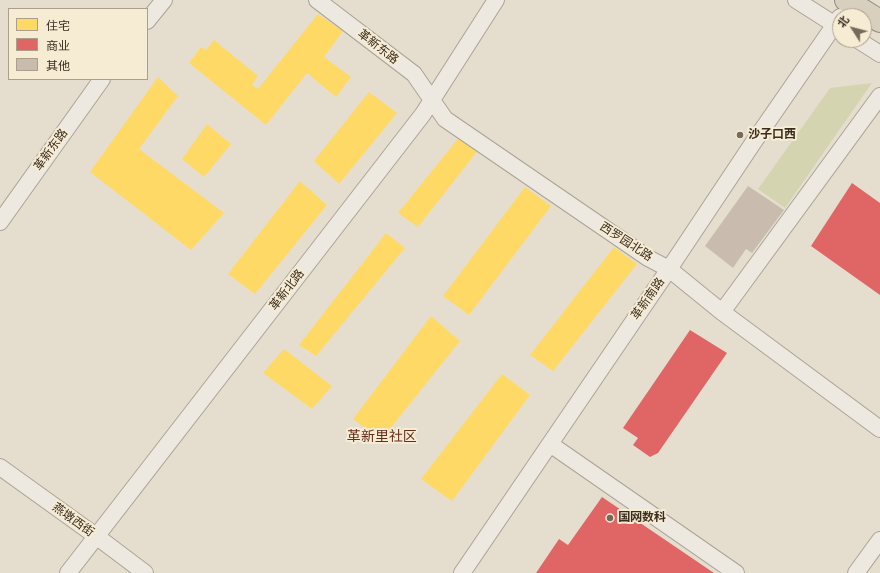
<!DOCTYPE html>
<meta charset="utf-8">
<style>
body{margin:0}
#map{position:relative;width:880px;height:573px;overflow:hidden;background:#e5dece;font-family:"PT Serif","Noto Sans SC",serif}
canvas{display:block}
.legend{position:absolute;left:8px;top:8px;width:140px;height:72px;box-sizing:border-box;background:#f6ecd4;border:1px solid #ab9f8b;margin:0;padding:5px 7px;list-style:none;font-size:12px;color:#3a2c1e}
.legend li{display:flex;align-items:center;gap:8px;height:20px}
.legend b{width:20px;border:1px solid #ab9f8b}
.north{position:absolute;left:832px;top:8px;width:40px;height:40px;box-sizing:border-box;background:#f6ecd4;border:1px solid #ab9f8b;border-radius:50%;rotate:306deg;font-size:11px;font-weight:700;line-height:16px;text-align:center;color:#3a2c1e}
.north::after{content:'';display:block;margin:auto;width:14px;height:18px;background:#766a5c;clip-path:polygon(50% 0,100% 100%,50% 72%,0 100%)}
</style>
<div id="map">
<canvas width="880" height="573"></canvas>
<ul class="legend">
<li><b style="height:11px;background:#ffd966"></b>住宅</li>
<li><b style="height:11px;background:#e06666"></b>商业</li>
<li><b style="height:11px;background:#c9bcaf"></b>其他</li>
</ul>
<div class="north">北</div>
</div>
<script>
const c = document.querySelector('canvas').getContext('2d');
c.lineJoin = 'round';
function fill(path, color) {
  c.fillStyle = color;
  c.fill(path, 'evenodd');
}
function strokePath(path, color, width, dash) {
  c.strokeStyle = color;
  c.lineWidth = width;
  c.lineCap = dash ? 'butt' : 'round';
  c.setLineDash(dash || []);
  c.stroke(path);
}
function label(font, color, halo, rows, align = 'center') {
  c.font = font + ' "PT Serif","Noto Sans SC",serif';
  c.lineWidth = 4;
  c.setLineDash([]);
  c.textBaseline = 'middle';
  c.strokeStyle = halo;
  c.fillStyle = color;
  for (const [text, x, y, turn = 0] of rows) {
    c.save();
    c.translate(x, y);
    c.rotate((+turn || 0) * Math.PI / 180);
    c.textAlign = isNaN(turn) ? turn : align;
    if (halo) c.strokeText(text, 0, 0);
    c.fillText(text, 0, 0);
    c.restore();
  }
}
fill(new Path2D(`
 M872,83L785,208L758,189L830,88Z`), '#d4d5b0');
fill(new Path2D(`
 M318,14L343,31L324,57L351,77L336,97L307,73L266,125L189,63L201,47L206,50L214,40L258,76L252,85L258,89Z
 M158,77L178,96L139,149L224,213L191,250L90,172Z
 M369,92L397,113L339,184L314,161Z
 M207,124L231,144L204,177L182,159Z
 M461,135L479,149L418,227L398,213Z
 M300,181L327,205L255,294L228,274Z
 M525,187L551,206L469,315L443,296Z
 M386,233L405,248L316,356L299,345Z
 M614,247L637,264L553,371L530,355Z
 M431,316L460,341L381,440L353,419Z
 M284,349L332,386L312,409L263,373Z
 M502,374L530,395L452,501L421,479Z`), '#ffd966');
fill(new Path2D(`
 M852,183L880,203V295L811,246Z
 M690,330L727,353L658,453L650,457L633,445L638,438L623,428Z
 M602,497L714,573H536L559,539L568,545Z`), '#e06666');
fill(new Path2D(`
 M748,186L784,210L752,253L746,249L733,268L705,246Z`), '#c9bcaf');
const minor = new Path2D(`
 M317,0L414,74L445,119L648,258L669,269L722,312L880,429
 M796,0L840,28
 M147,21L164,0
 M858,40L880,54
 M0,222L102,79
 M722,312L880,96
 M550,444L736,573
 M0,467L96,536L145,573
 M68,573L423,114L496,0
 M462,573L669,269L753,143L840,17
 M856,573L880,540`);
const highway = new Path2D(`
 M846,0L880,21`);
strokePath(minor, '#aaa397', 18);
strokePath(highway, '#90897e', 24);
strokePath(minor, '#eee9e0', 16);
strokePath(highway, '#d9cfbf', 22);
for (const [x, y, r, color] of [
 [740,135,4,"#766a5c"],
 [610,518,4,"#766a5c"]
]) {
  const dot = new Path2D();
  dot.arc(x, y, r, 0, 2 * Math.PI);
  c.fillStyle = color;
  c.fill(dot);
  strokePath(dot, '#f6ecd4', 1.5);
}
label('12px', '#3a2c1e', '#f6ecd4', [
 ["革新东路",378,47,38],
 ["革新东路",51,150,-54],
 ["西罗园北路",626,242,33],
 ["革新北路",287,290,-52],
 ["革新南路",648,299,-55],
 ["燕墩西街",73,520,36]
]);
label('bold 12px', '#3a2c1e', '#f6ecd4', [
 ["沙子口西",748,135],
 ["国网数科",618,518]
], 'left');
label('14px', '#682c1d', '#f6ecd4', [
 ["革新里社区",382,437]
]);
</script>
